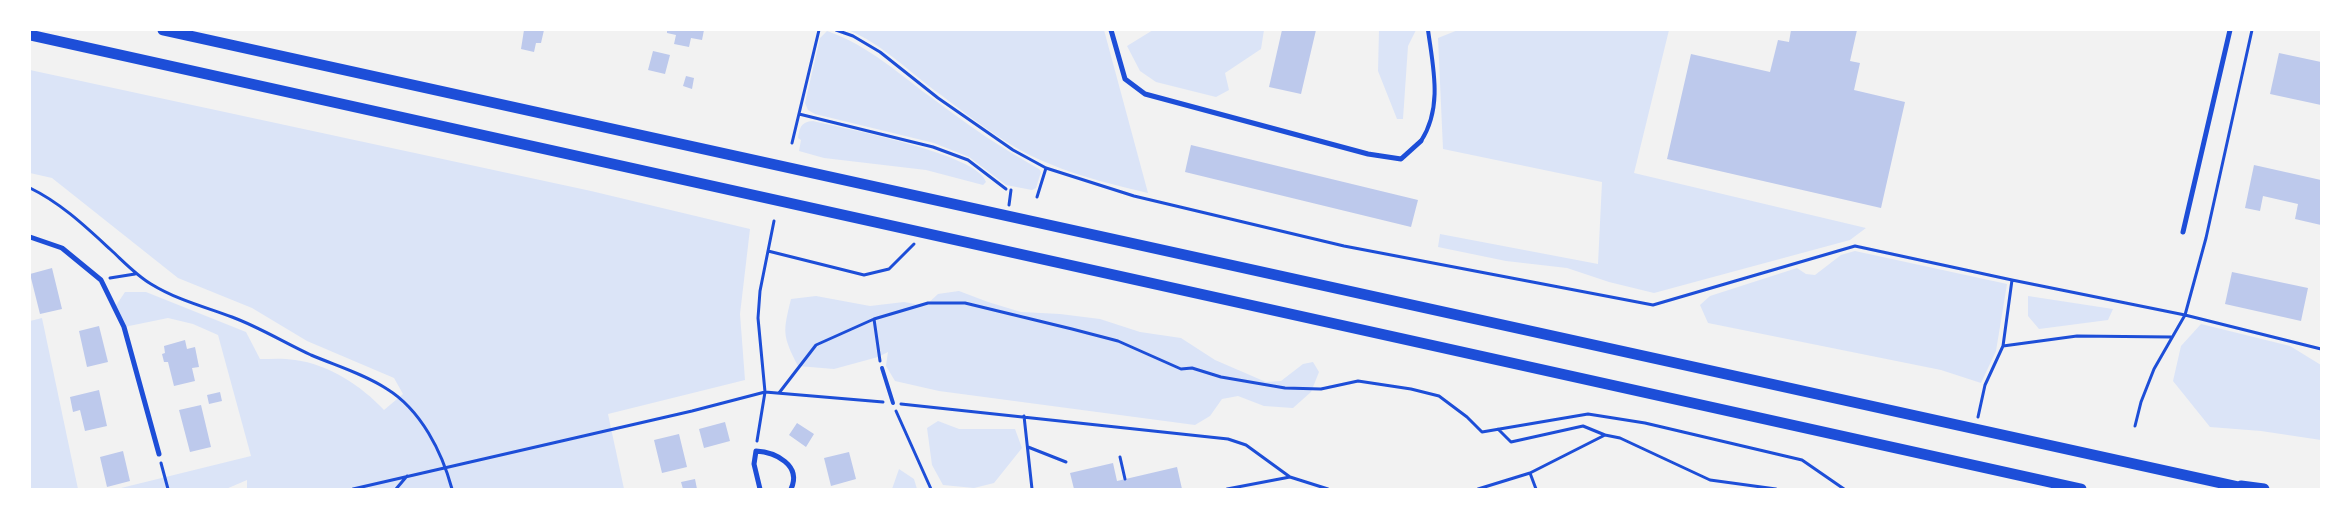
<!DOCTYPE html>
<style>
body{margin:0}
#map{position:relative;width:2351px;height:519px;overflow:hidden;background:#f2f2f2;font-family:"Space Grotesk",sans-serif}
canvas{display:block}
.frame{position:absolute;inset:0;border:31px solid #fff;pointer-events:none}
</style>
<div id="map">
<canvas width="2351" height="519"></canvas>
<div class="frame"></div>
</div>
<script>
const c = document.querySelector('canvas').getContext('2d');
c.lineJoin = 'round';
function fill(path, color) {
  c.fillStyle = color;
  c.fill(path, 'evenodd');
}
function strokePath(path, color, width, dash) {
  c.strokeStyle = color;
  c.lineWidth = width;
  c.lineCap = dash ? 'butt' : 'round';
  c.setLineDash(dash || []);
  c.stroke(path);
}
fill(new Path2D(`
 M848,30H1104L1148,193C1115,185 1081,177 1050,164C1011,149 974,120 941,95C910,73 883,44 848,30Z
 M1153,30H1264L1261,49L1225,73L1229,90L1216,97L1156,82L1140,71L1127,46Z
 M1379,30H1416L1408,46L1403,119H1397L1378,71Z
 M1458,30H1669L1634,173L1866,228L1850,240L1654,293L1609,282L1567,268L1506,261L1438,247L1440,234L1598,264L1602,182L1443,149L1438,38Z
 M827,31C870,46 900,75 936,101C969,126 1003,149 1039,169L1041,172L1036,188L1032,190L1006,185L969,157L934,143L815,114L808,110L805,103L820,38Z
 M30,70L591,191L750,229L740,314L745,380L608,414L624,489H247V480L226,489H117L251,456L218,335L193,324L168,318L124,327L115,307L125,292H146L246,332L260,359C271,359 283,358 295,360C328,364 362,386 384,410L403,394L394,378L307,341L252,308L178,278L52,178L30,173Z
 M813,121C842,128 979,154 986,182L983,185L926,170L824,158L799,151L801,140L798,138C800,127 801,122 813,121Z
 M1855,251L2007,284L1996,351L1981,383L1941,370L1708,323L1700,305L1710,296L1797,268L1806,274L1815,275L1841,255Z
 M959,291L988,302L1021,312L1060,314L1100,319L1140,332L1181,338L1215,360L1266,382L1281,381L1303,364L1313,362L1319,372L1311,392L1293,408L1264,406L1238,396L1222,399L1210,416L1195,425L939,391L895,381L886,366L888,352L878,357L834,369L798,366C782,335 783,332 791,299L816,296L870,306L904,302L925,306L938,294Z
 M2028,296L2113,309L2108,320L2039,329L2028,316Z
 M42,318L78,489H30V321Z
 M2201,324L2290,346L2321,365V440L2261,431L2210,427L2173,381L2181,346Z
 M938,421L959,429H1015L1022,448L994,483L974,488L943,485L932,465L927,428Z
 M899,469L914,479L917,489H892Z`), '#dbe4f7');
fill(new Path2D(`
 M524,30H544L541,43H536L534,52L521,49Z
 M667,30H704L702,40L691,38L689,47L674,44L676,35L667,33Z
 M1282,30H1316L1301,94L1269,87Z
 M1791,30H1857L1850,61L1860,63L1854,90L1905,102L1881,208L1667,159L1691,54L1770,72L1778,40L1789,42Z
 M653,51L670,55L665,74L648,70Z
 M2279,53L2321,62V105L2270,94Z
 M686,76L694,78L692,89L683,86Z
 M1191,145L1418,200L1411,227L1185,172Z
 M2254,165L2321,180V225L2295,219L2298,204L2263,196L2260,211L2245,208Z
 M52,268L62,309L40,314L30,274Z
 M2232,272L2308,288L2301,321L2225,304Z
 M99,326L108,362L87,367L79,331Z
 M185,340L187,349L195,347L199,367L192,368L195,381L174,386L168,362H164L162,354L165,353L164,346Z
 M99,390L107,426L85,431L80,410L73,412L70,397Z
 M220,392L222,401L209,404L207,395Z
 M201,405L211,447L190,452L179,410Z
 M725,422L730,441L704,448L699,429Z
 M797,423L814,434L806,447L789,435Z
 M679,434L687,467L662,473L654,440Z
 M123,451L130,481L107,487L100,457Z
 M849,452L856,479L831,486L824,458Z
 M1113,463L1117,481L1177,467L1182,489H1074L1070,473Z
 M695,479L697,489H683L681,482Z`), '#bdc9ec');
strokePath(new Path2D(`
 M836,30L853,36L880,52L938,98L1013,150L1046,168L1134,196L1344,246L1653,305L1855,246L2012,280L2185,315L2321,349
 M799,114L933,147L968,160L1006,189
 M792,143L819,30
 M30,188C61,203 86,227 111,250C124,262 136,275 151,284C177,300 205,307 232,317C259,327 285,343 311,355C337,366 364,374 387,389C421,410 442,452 452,489
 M1037,197L1046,168
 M1009,205L1011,190
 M768,251L864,275L889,269L914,244
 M110,278L135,274
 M874,319L880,361
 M2003,346L2077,336L2171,337
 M779,393L816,345L874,319L928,303H965L1072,329L1118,341L1181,369L1192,368L1221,377L1285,388L1321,389L1358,381L1411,389L1439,396L1467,417L1482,432L1588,414L1645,423L1802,460L1844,489
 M901,404L1228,439L1246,445L1290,477L1328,489
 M896,411L931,489
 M1024,416L1032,489
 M1978,417L1985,385L2003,346L2012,280
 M2135,426L2141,402L2154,369L2185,315L2206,238L2252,30
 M1498,429L1511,442L1583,426L1605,435
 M757,441L765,392L758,318L760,291L774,221
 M1028,447L1066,462
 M1120,457L1125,479
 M161,463L168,489
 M1530,473L1536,489
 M353,489L692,411L765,392L883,402
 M396,489L407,476
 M1227,489L1290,477
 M1478,489L1530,473L1605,435L1620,438L1710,480L1776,489`), '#1d4ed8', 3);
strokePath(new Path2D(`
 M1421,141C1443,107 1433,67 1428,30
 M882,368L893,403`), '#1d4ed8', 4);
strokePath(new Path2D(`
 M1111,30L1125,79L1145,94L1368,154L1401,159L1421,141
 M2183,232L2230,30
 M30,237L62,248L101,280L124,327L159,454
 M760,489L754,464L756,451C775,452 802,465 791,489`), '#1d4ed8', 5);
strokePath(new Path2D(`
 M163,30L2248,489
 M30,35L2081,489
 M2241,486L2264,489`), '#1d4ed8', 11);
</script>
